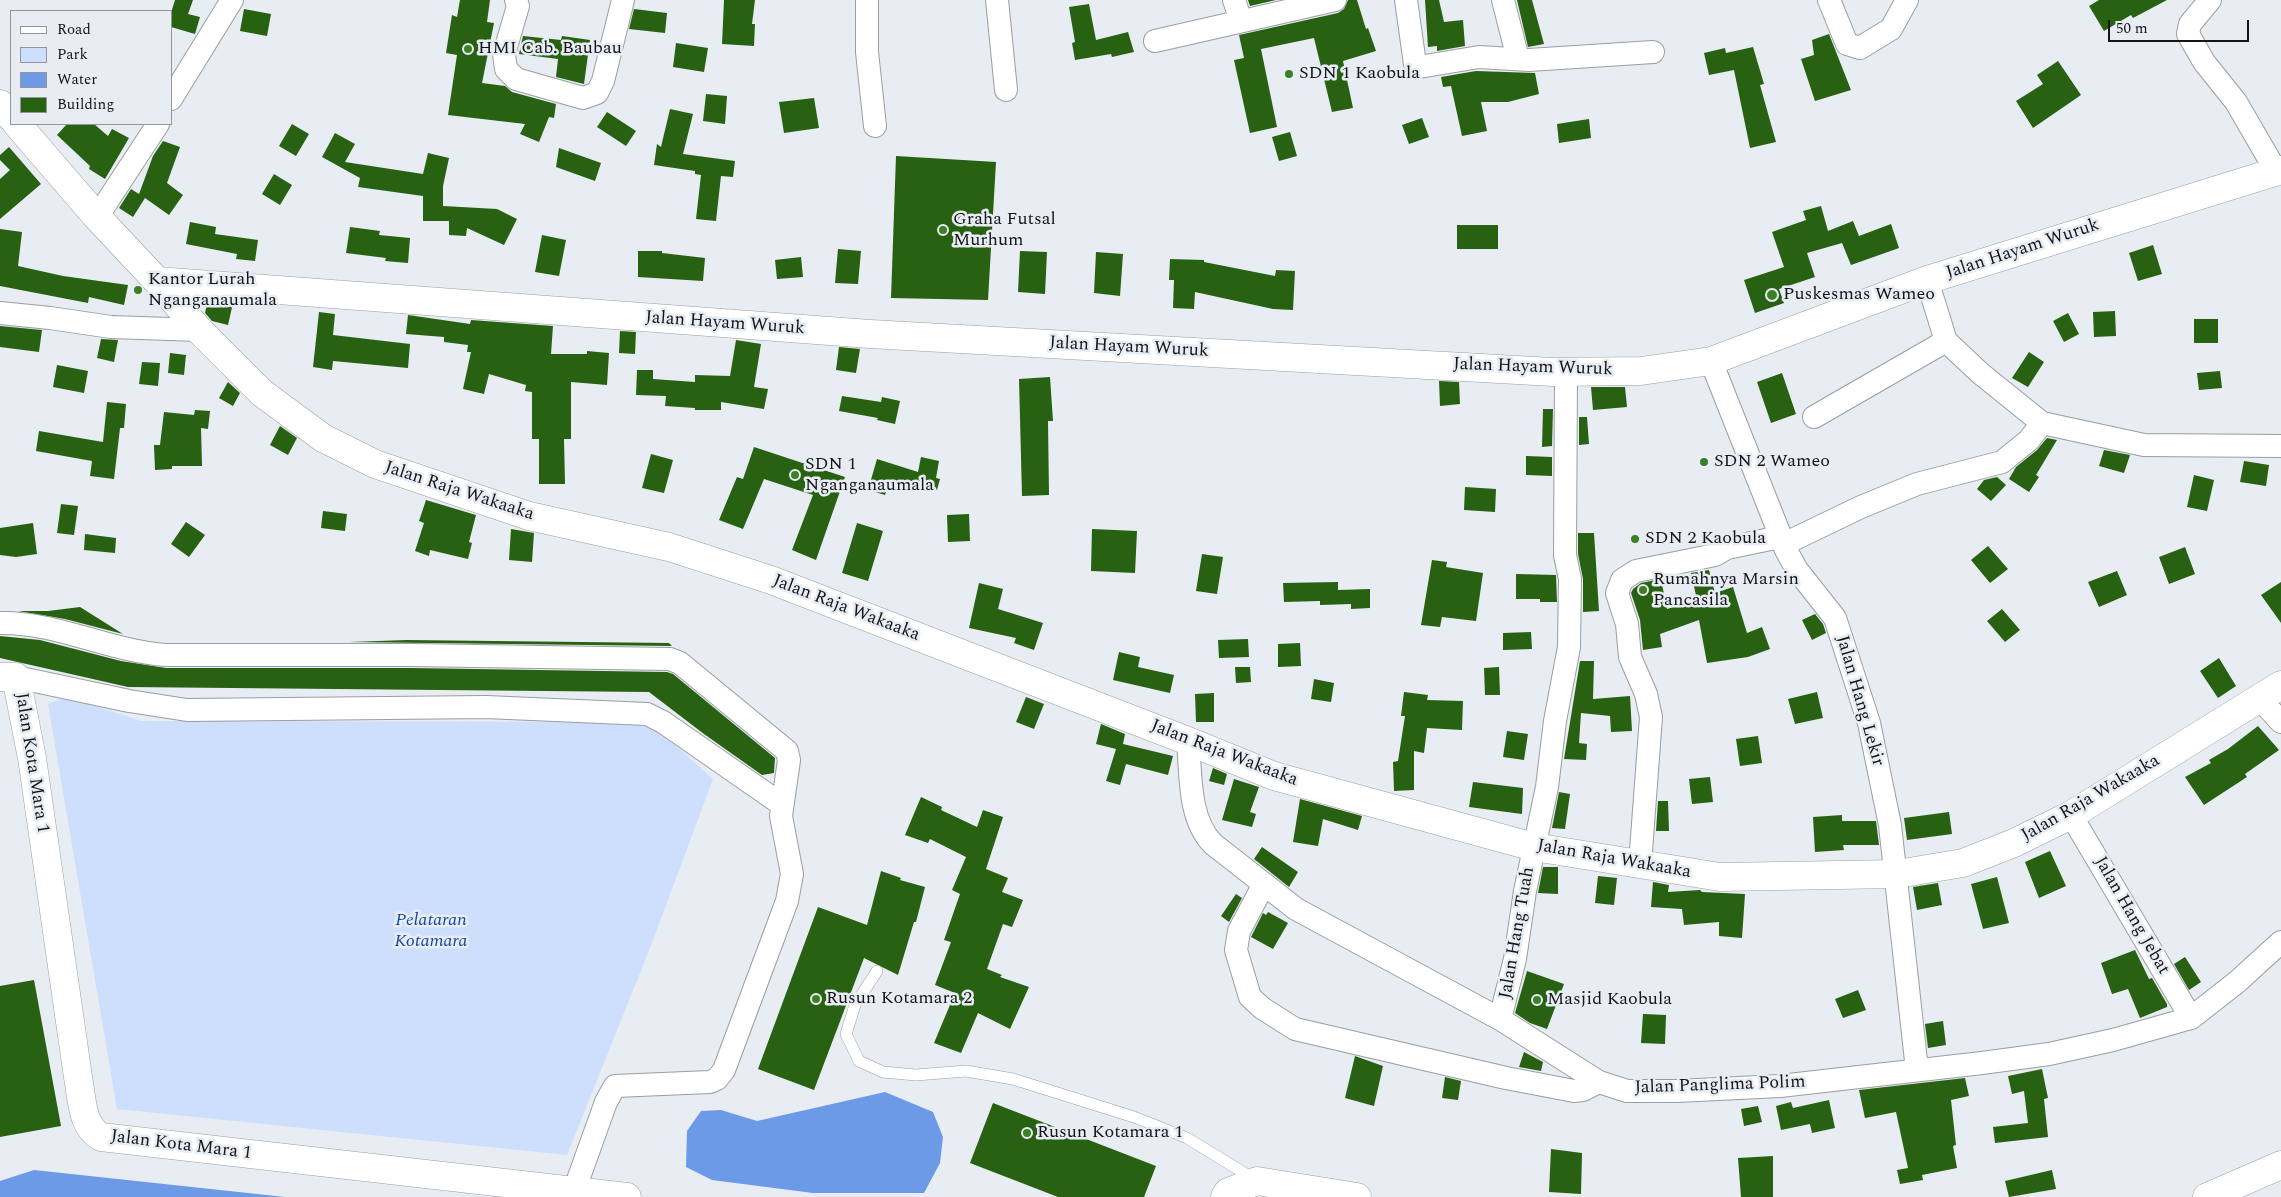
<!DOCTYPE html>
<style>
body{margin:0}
#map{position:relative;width:2281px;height:1197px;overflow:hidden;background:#e8ecf3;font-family:Spectral,serif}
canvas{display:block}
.legend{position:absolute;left:10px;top:10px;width:162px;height:115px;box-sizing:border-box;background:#e8ecf3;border:1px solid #93969b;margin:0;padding:6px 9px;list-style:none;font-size:15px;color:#141517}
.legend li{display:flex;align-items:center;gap:10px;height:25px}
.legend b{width:25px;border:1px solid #93969b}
.scale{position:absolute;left:2108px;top:20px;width:141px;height:22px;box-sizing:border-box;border:2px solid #141517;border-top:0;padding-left:6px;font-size:15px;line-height:18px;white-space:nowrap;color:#141517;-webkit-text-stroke:4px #e8ecf3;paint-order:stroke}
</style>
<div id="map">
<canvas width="2281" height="1197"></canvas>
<ul class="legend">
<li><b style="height:6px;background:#fff"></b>Road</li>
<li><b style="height:14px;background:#cddffd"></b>Park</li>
<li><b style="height:14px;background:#6c9ae7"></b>Water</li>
<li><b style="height:14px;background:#276111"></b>Building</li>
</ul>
<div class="scale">50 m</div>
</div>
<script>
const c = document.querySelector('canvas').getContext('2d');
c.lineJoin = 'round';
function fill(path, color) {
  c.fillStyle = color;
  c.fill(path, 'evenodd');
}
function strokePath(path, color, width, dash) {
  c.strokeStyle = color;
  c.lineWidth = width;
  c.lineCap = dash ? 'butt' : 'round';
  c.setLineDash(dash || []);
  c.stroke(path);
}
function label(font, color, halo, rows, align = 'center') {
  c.font = font + ' Spectral,serif';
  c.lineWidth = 5;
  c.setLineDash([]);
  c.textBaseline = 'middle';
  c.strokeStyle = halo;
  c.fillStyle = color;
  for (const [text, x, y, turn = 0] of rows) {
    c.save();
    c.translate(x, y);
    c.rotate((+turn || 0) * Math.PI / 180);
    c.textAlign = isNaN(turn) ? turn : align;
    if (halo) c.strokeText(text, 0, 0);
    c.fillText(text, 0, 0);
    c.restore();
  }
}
fill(new Path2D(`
 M67,697L141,721L637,722L656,728L713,779L650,948L567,1155L117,1109L48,704Z`), '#cddffd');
fill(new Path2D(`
 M885,1092L933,1112L943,1137L940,1163L924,1193H813L712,1180L686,1167L687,1131L701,1111L721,1110L757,1121Z
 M34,1170L285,1197H0V1181Z`), '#6c9ae7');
fill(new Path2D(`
 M175,0H193L188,14L200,17L195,34L171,27V13Z
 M460,0H490L487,22L494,23L482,83L505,86L512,92L556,104L554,118L549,117L539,142L520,134L525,124L448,115L457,55L446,53L452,15L457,17Z
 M724,0H755L752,24H755L754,46L722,44Z
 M1248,0H1276L1250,6Z
 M1348,0H1357L1366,29L1368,28L1376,51L1343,61L1353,108L1332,112L1314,38L1261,49L1277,127L1250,133L1234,60L1244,58L1239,35L1338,13L1344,9Z
 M1425,0H1439L1444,22L1463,20L1465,46L1437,51V46L1428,47Z
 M1517,0H1532L1544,44L1528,47Z
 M2099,0H2167L2133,18L2131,15L2104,31L2089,6Z
 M1089,4L1096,40L1128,32L1134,52L1112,57L1111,54L1075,60L1072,43L1075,42L1069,7Z
 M244,9L271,14L267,36L240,31Z
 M634,9L667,13L665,33L629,29Z
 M1829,34L1851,90L1815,101L1801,59L1814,55L1812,40Z
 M523,36L561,40L562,36L590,40L584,84L556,77L558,59L519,54Z
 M676,43L708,48L704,72L673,67Z
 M1753,47L1764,84L1760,85L1776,142L1750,148L1734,70L1709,75L1704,53L1725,48L1726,53Z
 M2058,61L2081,95L2033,128L2016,101L2043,84L2037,75Z
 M1476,71L1535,73L1539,94L1508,102H1481L1487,131L1462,136L1451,86L1443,87L1441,77Z
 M706,94L727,96L725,124L703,121Z
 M814,98L819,128L784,133L779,102Z
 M670,109L693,114L683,154L735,161L733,177L721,176L716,221L696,219L701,175L695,174V171L654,165L657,144L661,147Z
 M607,112L636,131L626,146L597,127Z
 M1422,118L1429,137L1409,144L1402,125Z
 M1589,119L1591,138L1559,143L1557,124Z
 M67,124H94L108,136L112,129L129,138L105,179L89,169L90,166L57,135Z
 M292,124L309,134L296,156L279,146Z
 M1290,132L1297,156L1279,161L1272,137Z
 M335,133L355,144L345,162L423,174L428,153L449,158L443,186V206L497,209L517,219L504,245L467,228L466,236L449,235V221H423V196L358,187L360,178L322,157Z
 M163,141L180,147L167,183L183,195L169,215L145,198L133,217L119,208L131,189L139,194L153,156Z
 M9,147L41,184L0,219V179L10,170L0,160V155Z
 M559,148L601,163L595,181L556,167Z
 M896,156L996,162L988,300L891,298Z
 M274,174L292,185L280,205L262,194Z
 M1821,206L1828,231L1853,221L1859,236L1891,224L1899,248L1851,265L1842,243L1807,253L1815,277L1779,289L1784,303L1755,313L1744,280L1784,267L1772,232L1806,220L1803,211Z
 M190,222L216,227L215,234L258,240L255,261L236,259L237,254L186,244Z
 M1457,225H1498V249H1457Z
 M350,227L380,231L379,235L410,238L408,263L385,261L386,258L346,253Z
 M0,229L22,232L18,266L63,276L128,285L124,305L89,297L88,303L0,286Z
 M542,235L566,240L559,276L535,272Z
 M2153,245L2162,274L2138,281L2129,253Z
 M838,249L861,251L858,284L835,283Z
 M638,251H662V253L705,258L703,281L638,277Z
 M1020,251L1047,252L1045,294L1018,292Z
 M1096,252L1123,254L1120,296L1094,293Z
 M801,257L803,277L777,279L775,260Z
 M1170,259L1204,260V262L1275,276L1276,270L1295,271L1293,310L1273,309L1195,292L1194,309L1173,308L1174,280H1169Z
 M208,300L233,303L228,325L212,321L205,313Z
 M2115,311L2116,336L2094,337L2093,312Z
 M319,312L335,314L333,335L410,344L408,368L333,361L332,370L313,367Z
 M2068,313L2079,334L2064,342L2053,321Z
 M408,315L470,324L471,320L553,326L551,354H587V351L609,353L607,385L571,382V439H564L565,484H539V439H532V392L525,391L526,385L489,374L484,394L463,389L471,352H467L468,345L444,342V337L406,334Z
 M2194,319H2218V343H2194Z
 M0,326L42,330L39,352L0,347Z
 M620,331L636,332L635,354L619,353Z
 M101,339L118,340L114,362L97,358Z
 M736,340L761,344L754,387L768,389L764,409L721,402V410H695V408L665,406L666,396L636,395L637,370H653V379L695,382V375L730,376Z
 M839,347L860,349L856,373L836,370Z
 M2029,352L2044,362L2028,387L2012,378Z
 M170,353L186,355L184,375L168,373Z
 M142,362L160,363L158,386L139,384Z
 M57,365L88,371L84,393L53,387Z
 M2220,371L2222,388L2199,390L2197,373Z
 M1782,373L1796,414L1771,423L1757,382Z
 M1050,377L1053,421H1048L1049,495L1022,496L1019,379Z
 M1439,381L1459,382L1460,404L1440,406Z
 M228,382L240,393L233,406L219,398Z
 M1591,387H1625L1627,407L1593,410Z
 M842,396L881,402L882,397L900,401L895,424L877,420L878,418L839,411Z
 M107,402L126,404L124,428H120L114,479L90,476L92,461L36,451L39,431L103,442Z
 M1543,409H1553L1552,446L1542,447Z
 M195,410L210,411L208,429L201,428L202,466H172V469L155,470L154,445H160L164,412L194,415Z
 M1579,417H1587L1589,444L1579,445Z
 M280,426L297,438L288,455L270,445Z
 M2047,438L2057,440L2036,475L2039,477L2029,492L2009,479L2016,467L2037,450Z
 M754,447L845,477L816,560L792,550L813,495L764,479L743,529L719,520L737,477L743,479Z
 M2104,450L2130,455L2124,473L2099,466Z
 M651,454L673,460L664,493L642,488Z
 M1526,456L1552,457V476L1526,475Z
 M921,457L939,461L936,478L940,479L937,490L890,480L885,495L868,490L877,459L918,472Z
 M2244,461L2269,465L2266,486L2240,482Z
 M2194,475L2214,480L2207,511L2187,507Z
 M1997,477L2006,485L1991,501L1977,489L1984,480Z
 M1465,487L1496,489L1495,512L1464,510Z
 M426,500L476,515L469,542L472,543L468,559L430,550L429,556L415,551L424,523L419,521Z
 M61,504L78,506L74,535L57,533Z
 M323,511L347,514L345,531L321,528Z
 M969,514L970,541L948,542L947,515Z
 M186,522L205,535L189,557L171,544Z
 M33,523L37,554L16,557L0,555V528Z
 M857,523L883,531L868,581L842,573Z
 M511,529L534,533L532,562L509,560Z
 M1092,529L1137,531L1135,573L1091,571Z
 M1578,533H1594L1599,611L1583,612V579L1578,554Z
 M85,534L116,538L115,553L84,550Z
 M1988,546L2008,569L1990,583L1971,560Z
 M2185,547L2195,574L2169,584L2159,557Z
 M1202,554L1223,557L1217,594L1196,591Z
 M1432,560L1447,562L1446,567L1483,573L1476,621L1442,617L1440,627L1421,625Z
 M1709,570L1715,593L1733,587L1747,633L1762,627L1770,649L1748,657L1707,663L1699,620L1660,634L1662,647L1643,650L1640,620L1631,593L1633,589L1641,583L1661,579L1667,609L1697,600L1691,573Z
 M2117,571L2127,595L2099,607L2088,582Z
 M1516,574L1556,575L1557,602H1540V599H1516Z
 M1338,582V590L1370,589V608L1351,609V604L1320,605V601L1284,602L1283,583Z
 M2281,582V623L2261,595Z
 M979,583L1003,589L998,609L1043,623L1034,650L1014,643L1016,638L969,628Z
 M80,607L123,634L65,619L18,611H48Z
 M2002,609L2020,630L2005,642L1987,621Z
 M1815,614L1823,624L1826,633L1812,640L1802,620Z
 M1531,632L1532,649L1503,650V633Z
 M0,636L40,640L121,661L166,668H411L667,672L673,674L775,758L774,773L762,775L704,734L649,692L128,687L0,658Z
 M1248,639L1249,657L1219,658L1218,640Z
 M407,640L669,643L672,646L349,642Z
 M1300,643L1301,666L1278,667V644Z
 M1119,652L1140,657L1138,667L1174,675L1170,693L1113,680Z
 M2219,658L2236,686L2218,698L2200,671Z
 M1580,661H1594L1593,699L1630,696L1632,731L1611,732L1610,716L1581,713L1579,743L1587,744L1586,760L1564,759Z
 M1235,667H1250L1251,682L1236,683Z
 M1499,667L1500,695H1485L1484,668Z
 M1314,679L1334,683L1331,702L1311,699Z
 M1404,692L1428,695L1427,700L1463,701L1462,730L1427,728L1424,753L1414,751V790L1394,791L1393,762L1398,761L1405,716H1401Z
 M1817,692L1823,718L1795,724L1788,699Z
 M1214,693V722H1196L1195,694Z
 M1026,697L1044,704L1034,729L1016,722Z
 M1101,724L1125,734L1123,744L1173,756L1168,775L1126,764L1120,785L1106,781L1116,749L1096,744Z
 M2258,726L2279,750L2245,774L2247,777L2204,805L2185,777L2211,763L2209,760L2228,749Z
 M1507,731L1528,734L1524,760L1503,757Z
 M1758,736L1762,763L1740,766L1736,739Z
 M1213,768L1227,774L1224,785L1209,781Z
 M1710,777L1713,802L1692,804L1689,779Z
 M1234,779L1259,787L1250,812L1256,814L1252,827L1222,820Z
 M1473,782L1523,788L1522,814L1469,807Z
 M1559,792L1570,794L1565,829L1552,828Z
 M921,797L942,807L941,810L977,827L983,810L1003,817L986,869L1008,878L1002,892L1023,900L1012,927L1003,924L987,969L1002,975L1000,977L1029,987L1010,1029L978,1013L961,1053L934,1043L955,993L935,985L951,942L944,940L960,894L952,890L966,857L930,839L928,843L905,835Z
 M1300,799L1362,816L1358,830L1323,819L1318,846L1293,842Z
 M1658,801H1668L1669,831H1656Z
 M1949,812L1952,834L1907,840L1904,818Z
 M1842,815V821H1876L1879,845H1843L1844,850L1815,852L1813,817Z
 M1262,847L1298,872L1289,887L1254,859Z
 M2050,851L2066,886L2039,898L2025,862Z
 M1543,867H1558V894L1538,893Z
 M881,871L901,878L900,880L925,887L916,922H914L898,975L864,958L814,1090L758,1069L818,907L867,925Z
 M1598,876L1617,878L1614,905L1595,903Z
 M1997,877L2009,923L1983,929L1971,884Z
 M1653,882L1669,885L1668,892L1700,890L1702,892L1745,894L1742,938L1719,936V922L1684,925L1682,909L1651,907Z
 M1938,883L1942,905L1917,910L1913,887Z
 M1236,894L1242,898L1229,922L1221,916Z
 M1268,912L1288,923L1273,949L1251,937L1263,913L1266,915Z
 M2135,950L2149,979L2152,978L2167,1004V1007L2140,1018L2128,989L2112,994L2101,963Z
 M2185,957L2201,982L2189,990L2174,964Z
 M1527,971L1564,984L1547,1029L1530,1023L1515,1013Z
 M34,980L61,1126L0,1137V986Z
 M1858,990L1866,1010L1843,1018L1835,999Z
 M1643,1014L1666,1015L1665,1044L1641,1043Z
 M1943,1021L1946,1045L1928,1048L1925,1024Z
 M1524,1052L1543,1062L1541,1071L1519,1067Z
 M1355,1056L1383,1066L1374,1106L1345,1098Z
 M2042,1069L2048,1098L2044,1099L2048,1137L1995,1143L1993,1127L2028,1123L2024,1091L2012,1094L2008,1076Z
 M1445,1077L1461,1081L1458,1100L1442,1098Z
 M1965,1078L1969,1096L1951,1100L1956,1145L1953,1146L1957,1168L1922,1175L1923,1180L1900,1184L1897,1170L1908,1168L1896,1112L1865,1118L1859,1090Z
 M1829,1100L1835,1128L1812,1133L1810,1124L1781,1130L1776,1106L1791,1102L1793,1108Z
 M993,1103L1156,1166L1144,1197H1058L970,1163Z
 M1758,1106L1762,1122L1744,1126L1741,1109Z
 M1551,1149L1582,1153L1581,1194L1549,1192Z
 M1773,1156V1197H1741L1738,1158Z
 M2052,1170L2056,1189L2009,1197L2005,1181Z`), '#276111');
const service = new Path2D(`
 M877,971L855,1005L846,1034L859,1061L883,1072L916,1075L966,1071L1013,1079L1134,1117L1187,1138L1254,1179`);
const minor = new Path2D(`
 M516,0L518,6L504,54L506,69L516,79L583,98L597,93L603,81L623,0
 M867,0V52L875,126
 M997,0L1006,90
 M1234,0L1241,21
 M1406,0L1415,64L1419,67L1479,57L1529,60L1653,52
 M1503,0L1518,59
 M1829,0L1847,44L1860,48L1891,29L1907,0
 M2210,0L2190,24L2188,34L2204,62L2236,102L2276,171
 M1155,41L1335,0
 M171,99L232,0
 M97,217L158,124
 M1927,280L1946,341
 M0,313L50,318L111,327L199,330
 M1711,361L1786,550L1797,570L1835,618L1869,723L1890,825L1917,1070
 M1814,417L1946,341L1980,373L2042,423L2144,445L2281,446
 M1784,544L1861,507L1917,484L2002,462L2029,440L2042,423
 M0,623C57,622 109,651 166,655H411L670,659L680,663L787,751L789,760L781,816L792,874L787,901L724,1070L717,1079L710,1082L615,1086L606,1102L574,1191
 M16,677L129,701L187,710L486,707L647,714L663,722L781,804
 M2260,699L2281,722
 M1188,741C1191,774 1188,819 1213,844L1296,909L1500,1019L1599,1082L1627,1091H1677L1780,1086L1982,1063L2049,1054L2113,1040L2191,1018L2237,982L2281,942
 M2071,815L2191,1018
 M1640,864L1651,717L1646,694L1630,657L1627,624L1617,593L1622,580L1636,571L1715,555L1727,548L1780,537
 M1264,884L1239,931L1236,950L1250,997L1262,1008L1295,1029L1506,1078L1574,1091L1583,1090L1599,1082
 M1500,1019L1515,959L1525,891L1547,787L1555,721L1569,647L1570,579L1565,555L1566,372`);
const tertiary = new Path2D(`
 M0,104L11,117
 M17,124L97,217L157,281L870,334L1553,372L1641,371L1711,361L1927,280L2281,170
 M157,281L199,330L262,393L323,438L375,464L529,516L669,547L771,580L1188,741L1274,776L1534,847L1720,877L1897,874L1963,863L2014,843L2071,815L2281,685
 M0,677H16L32,758L78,1077C82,1097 81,1126 101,1137L627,1197
 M1225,1197L1228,1192L1257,1181L1357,1197
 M2207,1197L2281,1165`);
strokePath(service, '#9a9da3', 12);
strokePath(minor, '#9a9da3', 24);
strokePath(tertiary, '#9a9da3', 29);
strokePath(service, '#fff', 11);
strokePath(minor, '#fff', 22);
strokePath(tertiary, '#fff', 28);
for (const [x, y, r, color] of [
 [468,49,5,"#3b8024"],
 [1289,74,5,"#3b8024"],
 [943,230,5,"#3b8024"],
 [138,290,5,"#3b8024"],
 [1772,295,6,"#3b8024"],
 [1704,462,5,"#3b8024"],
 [795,475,5,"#3b8024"],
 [1635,539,5,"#3b8024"],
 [1643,590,5,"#3b8024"],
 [816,999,5,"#3b8024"],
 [1537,1000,5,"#3b8024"],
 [1027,1133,5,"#3b8024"]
]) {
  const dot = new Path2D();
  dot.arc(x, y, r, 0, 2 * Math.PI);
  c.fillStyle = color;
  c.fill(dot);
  strokePath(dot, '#e8ecf3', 2);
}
label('18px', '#141517', '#e8ecf3', [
 ["HMI Cab. Baubau",478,49],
 ["SDN 1 Kaobula",1299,74],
 ["Graha Futsal",953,220],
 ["Murhum",953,241],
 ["Kantor Lurah",148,280],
 ["Nganganaumala",148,301],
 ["Puskesmas Wameo",1783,295],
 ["SDN 2 Wameo",1714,462],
 ["SDN 1",805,465],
 ["Nganganaumala",805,486],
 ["SDN 2 Kaobula",1645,539],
 ["Rumahnya Marsin",1653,580],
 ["Pancasila",1653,601],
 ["Rusun Kotamara 2",826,999],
 ["Masjid Kaobula",1547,1000],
 ["Rusun Kotamara 1",1037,1133]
], 'left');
label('18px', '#141517', '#e8ecf3', [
 ["Jalan Hayam Wuruk",2023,250,-18],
 ["Jalan Hayam Wuruk",725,324,4],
 ["Jalan Hayam Wuruk",1129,348,3],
 ["Jalan Hayam Wuruk",1533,368,2],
 ["Jalan Raja Wakaaka",459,492,18],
 ["Jalan Raja Wakaaka",846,609,21],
 ["Jalan Hang Lekir",1859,701,74],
 ["Jalan Raja Wakaaka",1224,754,21],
 ["Jalan Kota Mara 1",31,763,81],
 ["Jalan Raja Wakaaka",2091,799,-30],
 ["Jalan Raja Wakaaka",1614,860,10],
 ["Jalan Hang Jebat",2131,916,60],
 ["Jalan Hang Tuah",1518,933,-80],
 ["Jalan Panglima Polim",1720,1086,-2],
 ["Jalan Kota Mara 1",181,1146,7]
]);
label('italic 18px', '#1248a1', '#e8ecf3', [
 ["Pelataran",431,921],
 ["Kotamara",431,942]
]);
</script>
